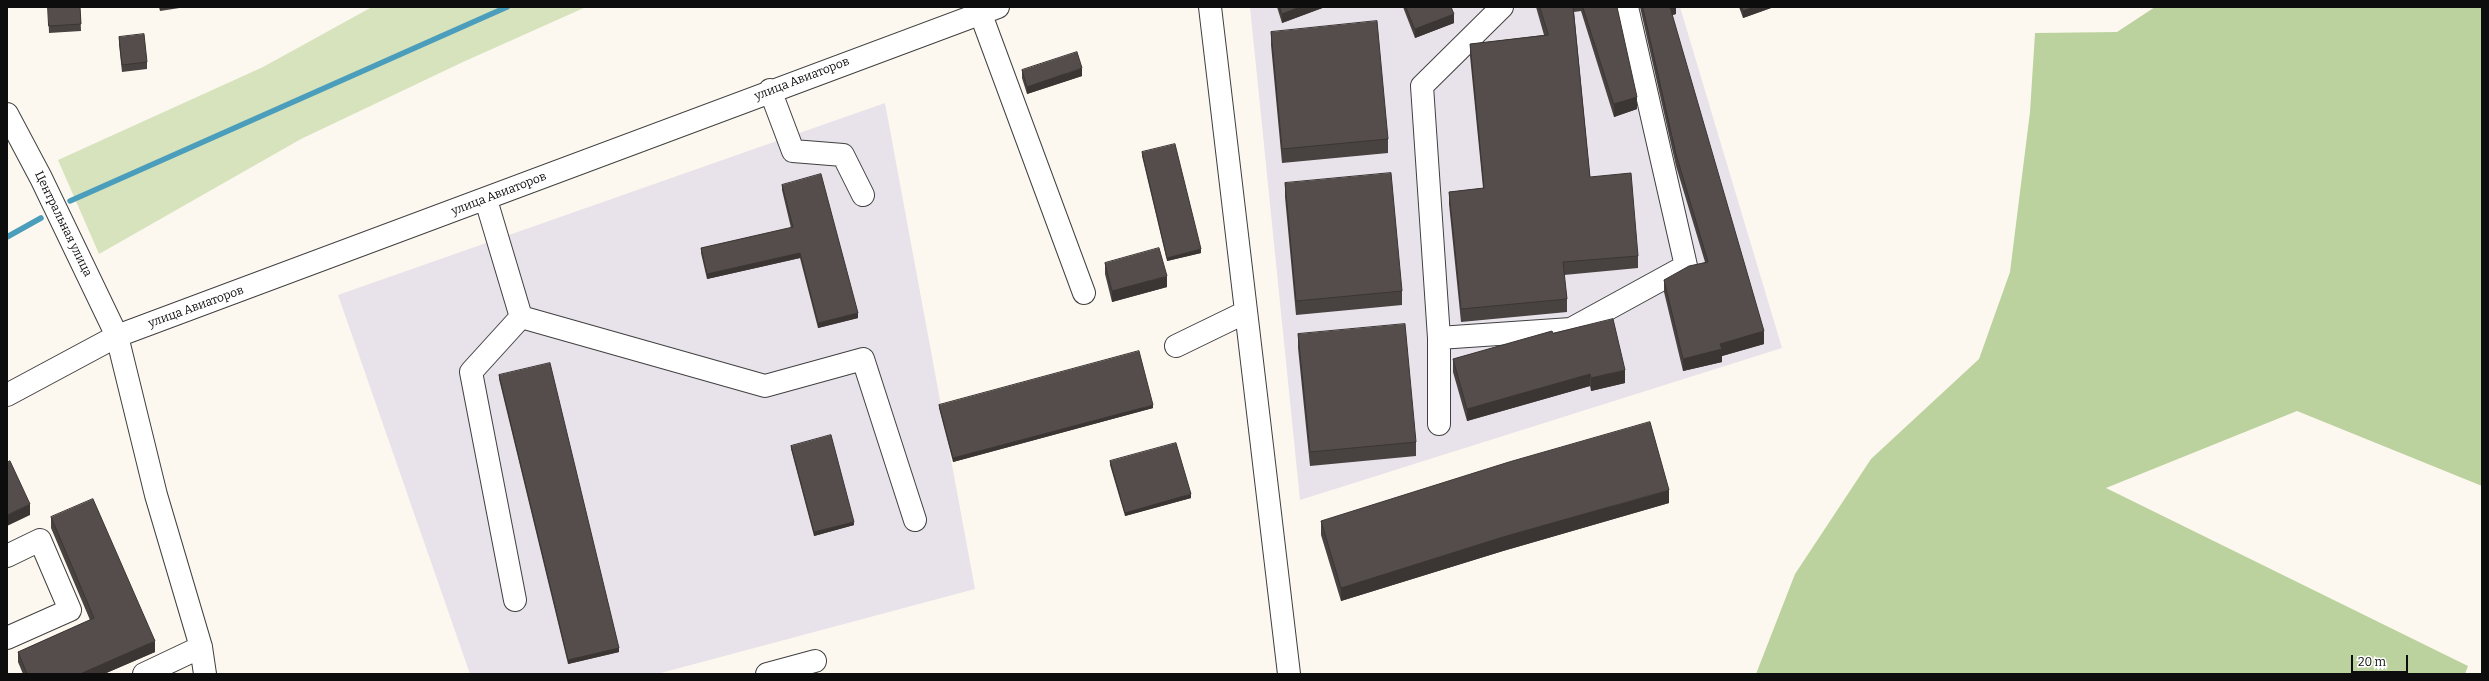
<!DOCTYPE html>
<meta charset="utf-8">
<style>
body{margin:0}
#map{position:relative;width:2489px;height:681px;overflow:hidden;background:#fdf8ef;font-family:Bitter,serif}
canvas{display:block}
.frame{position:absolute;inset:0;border:8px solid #0d0d0d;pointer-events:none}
.scale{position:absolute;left:2351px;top:655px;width:57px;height:18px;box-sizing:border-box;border:2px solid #0d0d0d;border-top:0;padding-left:5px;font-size:12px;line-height:14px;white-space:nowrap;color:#0d0d0d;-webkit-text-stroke:3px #fff;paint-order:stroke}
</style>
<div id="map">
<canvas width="2489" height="681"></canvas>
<div class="frame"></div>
<div class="scale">20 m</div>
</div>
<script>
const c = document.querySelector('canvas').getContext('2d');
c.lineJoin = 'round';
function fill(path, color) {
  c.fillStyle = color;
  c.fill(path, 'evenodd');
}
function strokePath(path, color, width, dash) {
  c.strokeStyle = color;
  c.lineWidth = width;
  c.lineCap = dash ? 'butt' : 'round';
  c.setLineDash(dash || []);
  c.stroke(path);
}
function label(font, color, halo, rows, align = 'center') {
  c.font = font + ' Bitter,serif';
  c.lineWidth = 4;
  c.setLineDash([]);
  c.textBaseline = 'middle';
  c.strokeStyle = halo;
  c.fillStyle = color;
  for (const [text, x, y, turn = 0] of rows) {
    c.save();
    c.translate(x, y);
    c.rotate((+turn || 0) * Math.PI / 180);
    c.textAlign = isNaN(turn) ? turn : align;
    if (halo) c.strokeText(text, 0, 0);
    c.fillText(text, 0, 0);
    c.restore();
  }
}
fill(new Path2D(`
 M1250,7H1680L1782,348L1300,500Z
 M885,103L975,589L657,674H470L338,295Z`), '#e8e2ea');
fill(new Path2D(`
 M372,7H586L463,62L301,139L99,254L58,160L263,67Z`), '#d6e3bd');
fill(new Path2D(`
 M2155,7H2482V486L2297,411L2106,488L2468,666L2465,674H1756L1795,574L1871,459L1979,359L2010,272L2030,112L2035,33L2117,32Z`), '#bcd29e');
strokePath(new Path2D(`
 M70,201L507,7
 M7,237L41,218`), '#4b9ebb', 5.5);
const minor = new Path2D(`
 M1210,7L1289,674
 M980,12L1084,293
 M770,90L793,151L843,155L863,195
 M7,114L41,178L117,336L156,495L201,647L205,674
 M486,200L521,317L765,386L863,359L915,520
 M1439,338L1571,329L1686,266L1627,7
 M1176,346L1246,312
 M7,395L117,336L998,7
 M1439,424V338L1422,86L1502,7
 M7,556L40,540L70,610L7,638
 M515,600L471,372L521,317
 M144,674L201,647
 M767,674L815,661`);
strokePath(minor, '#404040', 24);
strokePath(minor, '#fff', 22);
fill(new Path2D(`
 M48,7H80L81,31L49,33Z
 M159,7H186L160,11Z
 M1277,7H1325L1282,23Z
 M1403,7H1451L1454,23L1415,38Z
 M1536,7H1617L1637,109L1614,117L1581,11L1574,12L1590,177L1638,256V268L1564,275L1567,299V312L1461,322L1449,204V192L1483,188L1470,56V44L1544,35Z
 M1640,7H1676V14L1672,15L1764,344L1722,356V362L1683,371L1664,292V280L1705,262L1676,166Z
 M1739,7H1771V8L1743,18Z
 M1271,32L1388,139V153L1282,163L1271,45Z
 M119,37L147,62V69L122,72L119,44Z
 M1022,70L1082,76L1027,94L1022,78Z
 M1142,152L1201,253L1167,261L1142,156Z
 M1285,183L1402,291V305L1296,315L1285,197Z
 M782,185L858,318L818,328L800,258L707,279L701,253V248L791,228L782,190Z
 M1105,263L1167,287L1112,302L1105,274Z
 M1553,333L1625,383L1591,391L1590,386L1467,421L1453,372V359Z
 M1298,334L1416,442V456L1310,466L1298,348Z
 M499,375L619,652L568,664L499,379Z
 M939,405L1153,408L953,462L939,408Z
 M791,446L854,525L814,536L791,449Z
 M1110,461L1191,498L1125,516L1110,465Z
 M1669,503L1503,551L1341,601L1321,535V521Z
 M51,517L155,652L104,674H23L18,662V652L90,620L51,528Z`), '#484240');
fill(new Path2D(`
 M1300,7H1325L1282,23V14Z
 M1669,7H1676V14L1669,16Z
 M1754,7H1771V8L1743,18V11Z
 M1454,14V23L1415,38V29Z
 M1082,68V76L1027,94V87Z
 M1637,97V109L1614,117V104Z
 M1201,249V253L1167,261V258Z
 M800,253V258L707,279V274Z
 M1167,276V287L1112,302V291Z
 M858,313V318L818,328V323Z
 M1764,331V344L1722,356V362L1683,371V359L1720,344Z
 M1625,370V383L1591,391V378Z
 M1590,374V386L1467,421V409Z
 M1153,405V408L953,462V458Z
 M1669,490V503L1503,551L1341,601V588L1503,537Z
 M1191,494V498L1125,516V513Z
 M30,504V515L7,526V515Z
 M854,522V525L814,536V532Z
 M155,641V652L104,674H80Z
 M619,648V652L568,664V660Z`), '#3b3634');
const building = new Path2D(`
 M48,7H80L81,24L49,26Z
 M1280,7H1300L1282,14Z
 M1406,7H1451L1454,14L1415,29Z
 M1540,7H1573L1590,177L1631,173L1638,256L1563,262L1567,299L1461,309L1449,192L1484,188L1470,44L1548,35Z
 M1583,7H1617L1637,97L1614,104Z
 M1643,7H1670L1764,331L1720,344L1722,349L1683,359L1664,280L1689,266L1708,262L1676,154Z
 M1742,7H1754L1743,11Z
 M1377,21L1388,139L1282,149L1271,32Z
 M144,34L147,62L122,65L119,37Z
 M1077,52L1082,68L1027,87L1022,70Z
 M1175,144L1201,249L1167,258L1142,152Z
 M1391,173L1402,291L1296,301L1285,183Z
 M821,174L858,313L818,323L800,253L707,274L701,248L793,227L782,185Z
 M1159,248L1167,276L1112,291L1105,263Z
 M1613,319L1625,370L1591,378L1590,374L1467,409L1453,359L1552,331L1553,333Z
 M1405,324L1416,442L1310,452L1298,334Z
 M1139,351L1153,405L953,458L939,405Z
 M550,363L619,648L568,660L499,375Z
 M1650,422L1669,490L1503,537L1341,588L1321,521L1509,462Z
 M831,435L854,522L814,532L791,446Z
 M1176,443L1191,494L1125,513L1110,461Z
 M10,461L30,504L7,515V463Z
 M93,499L155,641L80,674H27L18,652L94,618L51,517Z`);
fill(building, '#544d4b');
strokePath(building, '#3b3634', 1);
label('12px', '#0d0d0d', '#fff', [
 ["улица Авиаторов",802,79,-21],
 ["улица Авиаторов",499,194,-21],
 ["Центральная улица",63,224,64],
 ["улица Авиаторов",196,307,-20]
]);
</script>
